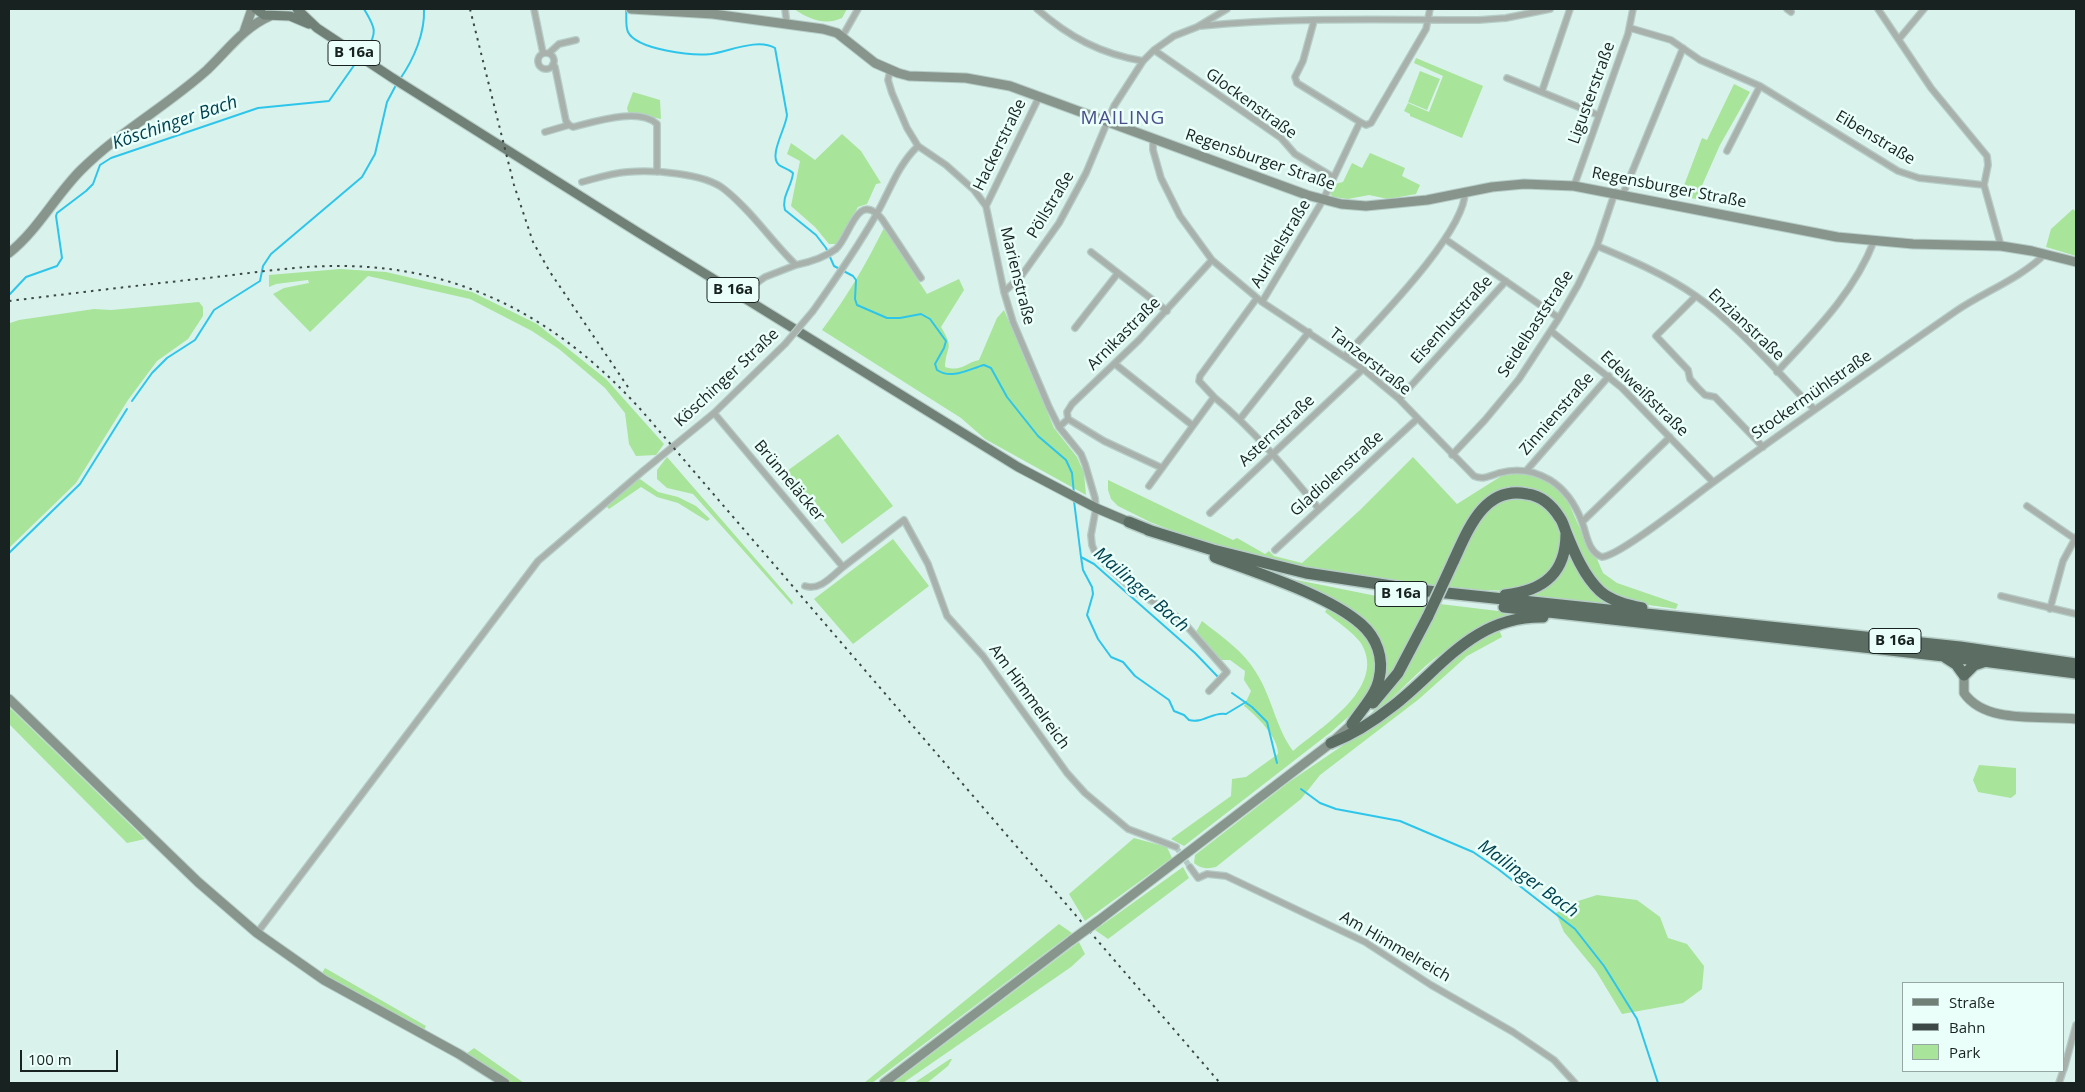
<!DOCTYPE html>
<meta charset="utf-8">
<style>
body{margin:0}
#map{position:relative;width:2085px;height:1092px;overflow:hidden;background:#d9f2ec;font-family:"Open Sans",sans-serif}
canvas{display:block}
.frame{position:absolute;inset:0;border:10px solid #182220;pointer-events:none}
.legend{position:absolute;left:1902px;top:982px;width:162px;height:90px;box-sizing:border-box;background:#eafffa;border:1px solid #96a7a3;margin:0;padding:6px 9px;list-style:none;font-size:15px;color:#182220}
.legend li{display:flex;align-items:center;gap:10px;height:25px}
.legend b{width:25px;border:1px solid #96a7a3}
.scale{position:absolute;left:20px;top:1050px;width:98px;height:22px;box-sizing:border-box;border:2px solid #182220;border-top:0;padding-left:6px;font-size:15px;line-height:18px;white-space:nowrap;color:#182220;-webkit-text-stroke:4px #eafffa;paint-order:stroke}
</style>
<div id="map">
<canvas width="2085" height="1092"></canvas>
<div class="frame"></div>
<ul class="legend">
<li><b style="height:6px;background:#708077"></b>Straße</li>
<li><b style="height:6px;background:#3b4845"></b>Bahn</li>
<li><b style="height:14px;background:#a8e49a"></b>Park</li>
</ul>
<div class="scale">100 m</div>
</div>
<script>
const c = document.querySelector('canvas').getContext('2d');
c.lineJoin = 'round';
function fill(path, color) {
  c.fillStyle = color;
  c.fill(path, 'evenodd');
}
function strokePath(path, color, width, dash) {
  c.strokeStyle = color;
  c.lineWidth = width;
  c.lineCap = dash ? 'butt' : 'round';
  c.setLineDash(dash || []);
  c.stroke(path);
}
function label(font, color, halo, rows, align = 'center') {
  c.font = font + ' "Open Sans",sans-serif';
  c.lineWidth = 5;
  c.setLineDash([]);
  c.textBaseline = 'middle';
  c.strokeStyle = halo;
  c.fillStyle = color;
  for (const [text, x, y, turn = 0] of rows) {
    c.save();
    c.translate(x, y);
    c.rotate((+turn || 0) * Math.PI / 180);
    c.textAlign = isNaN(turn) ? turn : align;
    if (halo) c.strokeText(text, 0, 0);
    c.fillText(text, 0, 0);
    c.restore();
  }
}
fill(new Path2D(`
 M794,9H847L842,18C824,26 809,19 794,9Z
 M1416,58L1483,86L1462,138L1410,116V114L1404,111L1408,103L1429,112L1443,76L1414,63Z
 M1420,71L1440,79L1427,110L1408,102Z
 M1734,84L1750,92L1720,145L1696,199L1680,196L1702,138L1707,140Z
 M633,92L660,100L661,119L628,112L627,108Z
 M842,134L861,151L881,183L876,184L867,204L858,207L836,244H829L815,227L791,206L800,161L787,154L791,143L815,160Z
 M1370,153L1405,168L1402,176L1420,185L1416,194L1388,199L1369,195L1348,199L1333,197L1330,194L1335,184L1343,182L1352,163L1362,168Z
 M2073,209L2076,212V256L2046,247L2051,229Z
 M884,228L927,294L959,279L964,290L941,327C955,350 946,345 945,367C962,372 965,363 979,360L997,318L1004,310L1054,428L1077,457L1084,473L1086,495L985,439L961,418L822,330C847,297 866,264 884,228Z
 M340,269L386,272L472,292L537,324L606,379L664,444L656,455L636,456L629,444L625,413L605,388L559,349L532,331L470,299L368,276L310,332L273,294L284,288L309,283L308,280L276,284L269,287V275Z
 M199,302L203,307V316L188,339L157,361L128,400L76,483L9,548L10,323L19,320L94,309L111,310Z
 M838,434L893,506L842,544L787,471Z
 M667,457L793,602L792,605L693,494L667,488L657,479V470Z
 M1413,457L1457,504L1503,475L1526,473L1544,480L1559,491L1569,504L1590,551L1597,559L1603,573L1617,583L1678,604L1676,609C1653,605 1626,604 1607,591C1584,575 1581,545 1569,522C1550,483 1503,471 1474,509C1459,529 1446,563 1435,587L1303,568L1194,539L1150,522L1118,506L1111,499L1108,490V480L1233,540L1237,538L1265,554L1269,551L1274,556L1302,563L1360,510Z
 M640,479L658,492L678,497L696,506L710,519L707,521L678,503L657,497L641,487L609,509L605,505L636,480Z
 M1512,498L1533,500L1548,509L1558,522L1562,539L1555,567L1539,583L1511,591L1446,589L1482,515L1495,503Z
 M893,539L929,586L853,644L814,599Z
 M1569,550L1580,569L1621,607L1522,597L1541,590Z
 M1267,574L1426,606L1391,676L1380,690L1370,629Z
 M1440,604L1523,614C1492,627 1461,639 1434,659C1411,677 1393,701 1368,717C1399,684 1421,645 1440,604Z
 M1328,607L1361,630L1373,644L1378,659L1370,693L1356,710L1331,732L1184,846L1171,839L1231,796L1232,779L1246,777L1278,754C1279,738 1256,715 1244,706L1251,691L1244,680L1245,671L1230,660H1221L1196,632L1202,621C1222,637 1244,651 1257,674C1272,698 1276,728 1293,751C1321,727 1386,688 1362,645C1357,635 1335,620 1325,612Z
 M1495,631L1500,632L1502,637L1467,656L1419,699L1320,775L1301,799L1216,867C1208,869 1201,869 1194,863L1195,855L1289,782L1383,718L1456,653Z
 M9,707L145,839L127,843L9,724Z
 M1979,765L2016,768V794L2011,798L1978,792L1973,780Z
 M1134,838L1167,847L1172,858L1085,921L1069,894Z
 M1183,867L1189,878L1108,939L1095,930Z
 M1597,895L1637,900L1660,917L1668,938L1687,944L1704,966L1702,989L1683,1003L1622,1014L1596,971L1564,932L1556,913L1575,902Z
 M1059,924L1072,933L872,1083H864Z
 M1079,942L1085,954L1071,967L903,1083H893Z
 M325,968L426,1026L424,1030L322,973Z
 M474,1048L517,1078L524,1083H510L466,1054Z
 M950,1059H952L948,1066L927,1083H914Z`), '#a8e49a');
strokePath(new Path2D(`
 M364,9C374,26 379,32 366,50
 M626,9C627,15 625,26 628,32C637,50 693,56 711,54C730,51 758,38 775,48L787,115C786,128 768,156 779,165C783,168 789,169 793,173C792,186 781,197 785,210L816,235L826,248L834,266L853,276L856,280L855,299L857,305L887,318H900L921,314L930,319L946,341L944,348L935,364L937,370C952,380 969,369 984,365L991,368L1007,397L1038,436L1066,460L1072,473L1074,494
 M400,79C414,59 425,33 424,9
 M10,294L26,277L57,266L62,258L56,216L57,213L86,191L93,184L100,165L111,158L258,108L329,101L355,64
 M132,401L152,373L167,358L195,340L214,310L260,281L263,266L271,254L362,177L375,154L387,102L396,85
 M1074,501L1081,557L1094,564L1195,653L1219,678
 M9,553L80,484L127,409
 M1081,557L1083,570L1092,587L1093,594L1087,615L1098,639L1111,657L1123,662L1135,676L1169,700L1174,711L1184,715L1189,720C1203,724 1213,711 1226,714L1246,702
 M1232,693L1252,707L1267,722L1277,763
 M1301,789L1320,803L1336,809L1400,821L1473,852L1498,869L1575,929L1604,966L1637,1019L1658,1083`), '#2ec5eb', 2);
strokePath(new Path2D(`
 M1176,847L1190,867`), '#b2c8c3', 5.5, [5.5, 3]);
const street = new Path2D(`
 M534,9L543,53
 M785,9L787,25
 M1037,9C1069,37 1101,54 1143,61
 M1787,9L1791,12
 M1878,9L1931,88L1987,156L1988,165L1984,185L2001,246
 M1314,21L1303,61L1295,77L1297,83L1360,122
 M1201,26C1293,17 1387,20 1479,20L1506,18L1550,9
 M1630,28L1671,40L1700,60L1760,86L1898,171L1919,178L1984,185
 M842,37L858,9
 M1899,39L1924,9
 M1154,50L1281,138L1295,154L1333,177
 M549,53L559,44L576,40
 M538 61a8 8 0 1 1 16 0a8 8 0 1 1-16 0Z
 M553,64L555,67L566,121L569,125L573,127C594,122 639,107 657,124V172
 M890,71L888,80L892,93L907,128L918,146L946,165L974,190L986,206L1004,292L1013,322L1049,407L1059,427L1081,454L1085,464L1095,498L1096,508L1091,535L1092,545L1096,555L1133,590L1172,613L1185,624L1227,672L1209,691
 M1507,78L1598,115
 M1542,91L1570,9
 M545,132L569,125
 M1153,139V150L1161,178L1180,216L1212,260L1262,302L1363,369L1399,399L1474,476C1483,480 1490,476 1499,473C1517,468 1535,471 1550,480C1566,490 1576,506 1582,522C1587,535 1588,552 1602,557C1620,556 1693,497 1711,484C1792,425 1874,368 1956,311C1984,292 2021,278 2045,254
 M1727,151L1760,86
 M582,182C597,178 612,173 627,172C653,170 704,173 724,189C752,211 771,241 796,265C810,262 824,258 836,249C850,237 857,189 882,219L921,278
 M1574,186L1628,34L1633,9
 M1623,194L1683,48
 M986,206L1039,97
 M1445,239L1559,318
 M1597,246C1631,260 1666,275 1696,296C1740,327 1776,371 1814,409
 M1091,252L1167,311
 M751,287L765,277L796,265
 M1004,292L1022,275L1059,223L1086,173L1114,106L1143,61L1154,50L1174,36L1197,27L1227,9
 M1696,296L1656,336L1688,370L1690,379L1698,388L1705,395L1715,397L1763,447
 M1262,302L1323,200L1360,122L1366,125L1371,123L1426,29L1430,9
 M813,311C835,280 857,248 876,215C890,191 897,166 918,146
 M1075,328L1118,273
 M1551,331L1622,388L1713,482
 M1345,356C1374,324 1465,233 1465,192
 M1115,364L1192,425
 M1777,372C1814,332 1854,293 1874,241
 M1214,397C1254,430 1286,469 1319,509
 M1399,399L1506,281
 M714,413L843,567L904,520L928,564L947,616L983,656L1067,773L1085,793L1128,829L1176,847
 M1068,419L1104,441L1160,467
 M1240,419L1309,332
 M1059,427L1068,419L1067,412L1072,404L1139,340L1212,260
 M1452,455L1485,420L1519,379L1559,318L1578,285L1597,246L1615,192
 M1526,471L1609,376
 M1149,486L1214,397L1199,381L1200,376L1257,298
 M2027,506L2075,539
 M1210,513L1363,369
 M1582,522L1670,437
 M1275,550L1417,419
 M805,586C820,591 832,576 843,567
 M2001,596L2076,614
 M2050,609L2063,561L2076,537
 M1190,867L1198,878L1207,874L1226,876L1365,942L1431,985L1513,1032L1554,1060L1575,1083
 M257,933L538,561L643,471L714,413L785,344
 M2064,1069L2076,1025
 M2059,1083L2063,1071`);
const secondary = new Path2D(`
 M631,9L713,14L823,29L837,33L875,63L898,73L909,76L966,78L1010,86L1307,195L1341,204L1366,206L1427,200L1492,187L1524,184L1574,186L1837,237L1913,244L2001,246L2032,251L2076,262
 M244,32L252,9
 M9,253C38,230 55,196 81,170C119,132 167,106 207,70C227,51 244,27 270,16
 M1964,675V693C1986,725 2042,715 2076,719
 M9,699L198,882L257,933L324,980L459,1054L505,1083
 M1098,921L1331,743L1352,724
 M884,1083L1072,940`);
const primary = new Path2D(`
 M256,9L264,15L290,16L309,24
 M297,9L317,28L391,77L639,233L1018,467L1096,508L1129,522`);
const highway = new Path2D(`
 M1129,522L1154,532
 M1148,530L1213,550L1306,573L1418,590L1960,647L2076,664
 M1215,557C1257,573 1328,595 1361,624C1377,638 1384,658 1379,679C1376,695 1361,710 1352,724
 M1453,562C1468,530 1484,485 1527,494C1542,496 1552,505 1560,518C1563,522 1564,527 1566,532C1574,552 1584,576 1600,591C1611,601 1628,605 1642,608
 M1505,595C1543,591 1566,574 1566,533
 M1504,607L1944,656L2076,673
 M1945,657L1956,664L1964,675L1974,665L1986,661
 M1373,703L1398,673L1428,616
 M1331,743C1354,734 1374,721 1393,706C1442,668 1473,616 1543,617`);
strokePath(street, '#b6cdc7', 8);
strokePath(secondary, '#b6cdc7', 11);
strokePath(primary, '#b6cdc7', 11);
strokePath(highway, '#b6cdc7', 14);
strokePath(street, '#a8b1ac', 5.5);
strokePath(secondary, '#88958d', 9);
strokePath(primary, '#708077', 9);
strokePath(highway, '#5c6e64', 11);
strokePath(new Path2D(`
 M470,9L514,185L533,242L550,272L630,390
 M9,301C75,293 141,285 207,278C253,273 300,265 346,266C468,268 563,323 642,411L1220,1083`), '#3b4845', 2, [2.5, 5]);
const streetBridge = new Path2D(`
 M785,344L813,311`);
const secondaryBridge = new Path2D(`
 M1072,940L1098,921`);
const highwayBridge = new Path2D(`
 M1428,616L1453,562`);
strokePath(streetBridge, '#b6cdc7', 8, []);
strokePath(secondaryBridge, '#b6cdc7', 11, []);
strokePath(highwayBridge, '#b6cdc7', 14, []);
strokePath(streetBridge, '#a8b1ac', 5.5);
strokePath(secondaryBridge, '#88958d', 9);
strokePath(highwayBridge, '#5c6e64', 11);
for (const [x, y, w] of [
 [354,53,52],
 [733,290,52],
 [1401,594,52],
 [1895,641,52]
]) {
  const box = new Path2D();
  box.roundRect(x - w / 2, y - 12.5, w, 25, 4);
  c.fillStyle = '#eafffa';
  c.fill(box);
  strokePath(box, '#182220', 1);
}
label('bold 15px', '#182220', null, [
 ["B 16a",354,53],
 ["B 16a",733,290],
 ["B 16a",1401,594],
 ["B 16a",1895,641]
]);
label('16px', '#182220', '#eafffa', [
 ["Ligusterstraße",1592,93,-70],
 ["Glockenstraße",1251,104,36],
 ["Eibenstraße",1875,138,31],
 ["Hackerstraße",1000,145,-64],
 ["Regensburger Straße",1260,160,19],
 ["Regensburger Straße",1669,188,11],
 ["Pöllstraße",1051,205,-59],
 ["Aurikelstraße",1281,244,-59],
 ["Marienstraße",1017,276,76],
 ["Eisenhutstraße",1452,320,-48],
 ["Seidelbaststraße",1536,324,-57],
 ["Enzianstraße",1746,325,43],
 ["Arnikastraße",1124,334,-45],
 ["Tanzerstraße",1370,362,38],
 ["Köschinger Straße",727,378,-43],
 ["Edelweißstraße",1644,394,44],
 ["Stockermühlstraße",1812,395,-35],
 ["Zinnienstraße",1557,414,-49],
 ["Asternstraße",1277,431,-43],
 ["Gladiolenstraße",1337,474,-42],
 ["Brünneläcker",789,481,50],
 ["Am Himmelreich",1029,697,54],
 ["Am Himmelreich",1395,947,30]
]);
label('italic 18px', '#00404f', '#eafffa', [
 ["Köschinger Bach",175,123,-19],
 ["Mailinger Bach",1141,590,41],
 ["Mailinger Bach",1528,879,36]
]);
c.letterSpacing = '1px';
label('19px', '#4c4e8c', '#eafffa', [
 ["MAILING",1123,119]
]);
c.letterSpacing = '0px';
</script>
